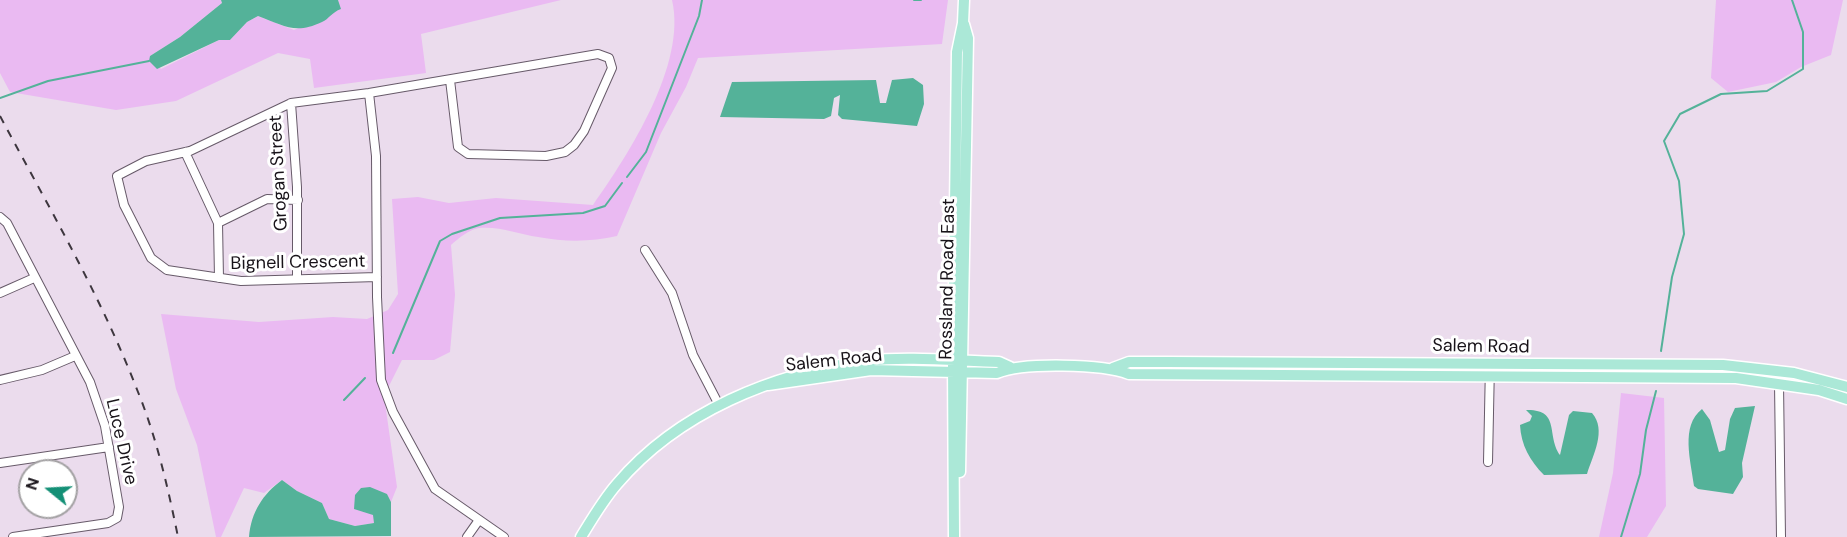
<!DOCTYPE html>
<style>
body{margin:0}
#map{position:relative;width:1847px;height:537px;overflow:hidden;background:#ebdced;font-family:"DM Sans",sans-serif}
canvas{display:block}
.north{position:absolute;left:18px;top:459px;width:60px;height:60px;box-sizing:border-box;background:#fff;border:2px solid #a3a1a3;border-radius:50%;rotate:288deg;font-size:16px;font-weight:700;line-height:24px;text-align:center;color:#181319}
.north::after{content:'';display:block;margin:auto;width:21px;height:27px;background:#149076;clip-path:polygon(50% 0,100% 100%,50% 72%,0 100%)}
</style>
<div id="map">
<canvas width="1847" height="537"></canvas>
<div class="north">N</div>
</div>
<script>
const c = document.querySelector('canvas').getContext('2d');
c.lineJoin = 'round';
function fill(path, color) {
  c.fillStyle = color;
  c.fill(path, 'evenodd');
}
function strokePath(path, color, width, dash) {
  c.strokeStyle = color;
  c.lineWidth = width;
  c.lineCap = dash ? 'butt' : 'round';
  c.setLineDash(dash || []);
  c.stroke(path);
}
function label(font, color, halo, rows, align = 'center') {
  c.font = font + ' "DM Sans",sans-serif';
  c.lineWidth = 6;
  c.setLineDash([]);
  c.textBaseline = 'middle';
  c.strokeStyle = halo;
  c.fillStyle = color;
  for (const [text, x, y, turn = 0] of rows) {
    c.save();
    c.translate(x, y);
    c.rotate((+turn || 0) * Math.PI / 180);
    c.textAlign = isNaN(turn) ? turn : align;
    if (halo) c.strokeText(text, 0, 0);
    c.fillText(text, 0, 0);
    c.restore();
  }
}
fill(new Path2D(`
 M0,0H221L222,3L180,37L150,56L161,69L219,40H230L247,22L258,16L294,30L340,9L338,0H561L421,34L426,73L314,88L310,59L278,53L176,101L116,110L10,92L0,73Z
 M672,0H948L942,44L698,58L686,87L661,133L617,236C591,242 565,242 538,237C519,234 499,226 479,228C468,230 459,238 451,245L455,295L450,352L434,360H402L384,396L397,487L391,502L387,494L364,511L374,515V523L355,526L329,519L322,503L297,491L282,480L264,493L244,488L221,537H216L197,445L176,389L161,314L259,322L333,317L367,319L388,310L398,294L392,199L418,197L449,203L496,198L593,205C629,154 687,64 672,0Z
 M1716,0H1843L1831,55L1801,67L1776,82L1728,92L1711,78Z
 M1621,393L1664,398L1666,506L1647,537H1599L1613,473Z`), '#eabaf2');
fill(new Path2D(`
 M221,0H338L341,9C332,12 329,19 322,22C295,35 283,25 258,16L247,22L230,40H219L157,69L149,61L150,56L180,37L222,3Z
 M913,78L923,85L924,104L917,126L842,119L838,115L840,95L834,98L831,116L824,119L720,117L732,82L876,80L880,103H886L892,80Z
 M1755,406L1742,463L1743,477L1733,494L1698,489L1694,486C1691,461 1680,426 1702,409L1710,420L1719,452L1725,450L1730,419L1735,408Z
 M1526,410C1561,409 1546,435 1560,455L1569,415L1573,411L1592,413C1607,430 1593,455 1587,474L1544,475C1530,461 1521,445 1520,425L1530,421L1532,416Z
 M282,480L297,491L322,503L329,519L355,526L374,523L373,515L354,509L355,495L361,488L370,487L387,494L391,502V536L249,537C251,512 263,494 282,480Z`), '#54b299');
strokePath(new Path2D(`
 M914,0H921
 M0,98L48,81L149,61
 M627,177L646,152L699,16L702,0
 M1661,351L1672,277L1684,234L1679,181L1664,141L1680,114L1721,94L1767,91L1803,69V32L1792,0
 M393,353L440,241L452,234L500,218L583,213L605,206L622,183
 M344,400L365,378
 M1621,537L1640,474L1646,430L1656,391`), '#54b299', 2);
const minor = new Path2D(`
 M369,93L376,156L377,297L381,380L393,412L435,489L504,537
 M291,103L297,187V277
 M185,152L218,223L219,278
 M0,217L7,223L90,382L105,426L119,507L117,518L108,523L13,537
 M218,223L267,199L298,200
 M645,250L672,293L693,355L719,405
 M377,277L241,281L167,270L151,258L124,205L117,176L146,161L190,151L291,103L369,93L598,54L609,58L612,68L584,131L574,145L565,152L546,156L468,154L458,147L450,80
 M0,293L34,278
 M0,380L42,370L75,356
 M1779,383L1781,537
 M1488,462L1490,364
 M0,463L109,447
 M467,537L479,520`);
const major = new Path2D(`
 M1113,368L1129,362H1167L1723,365L1794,373L1847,387
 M768,385L871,370L997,373C1023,362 1103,364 1129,374L1736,378L1819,390L1847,399
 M960,472L968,38L964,24
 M581,537C592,519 603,500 617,484C678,412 774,373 866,361C908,356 957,361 999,362L1010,367
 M954,537L953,362L957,52L963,23L964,0`);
strokePath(minor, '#675a69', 10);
strokePath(major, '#fff', 13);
strokePath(minor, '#fff', 8);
strokePath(major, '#abe8d7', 10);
strokePath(new Path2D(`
 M0,116C48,206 101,296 138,392C157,439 168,488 178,537`), '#3d363e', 2, [8, 8]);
label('18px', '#181319', '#fff', [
 ["Grogan Street",279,173,-93],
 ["Bignell Crescent",298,263,-1],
 ["Rossland Road East",948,279,-89],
 ["Salem Road",1481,347,1],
 ["Salem Road",834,361,-6],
 ["Luce Drive",121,442,77]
]);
</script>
